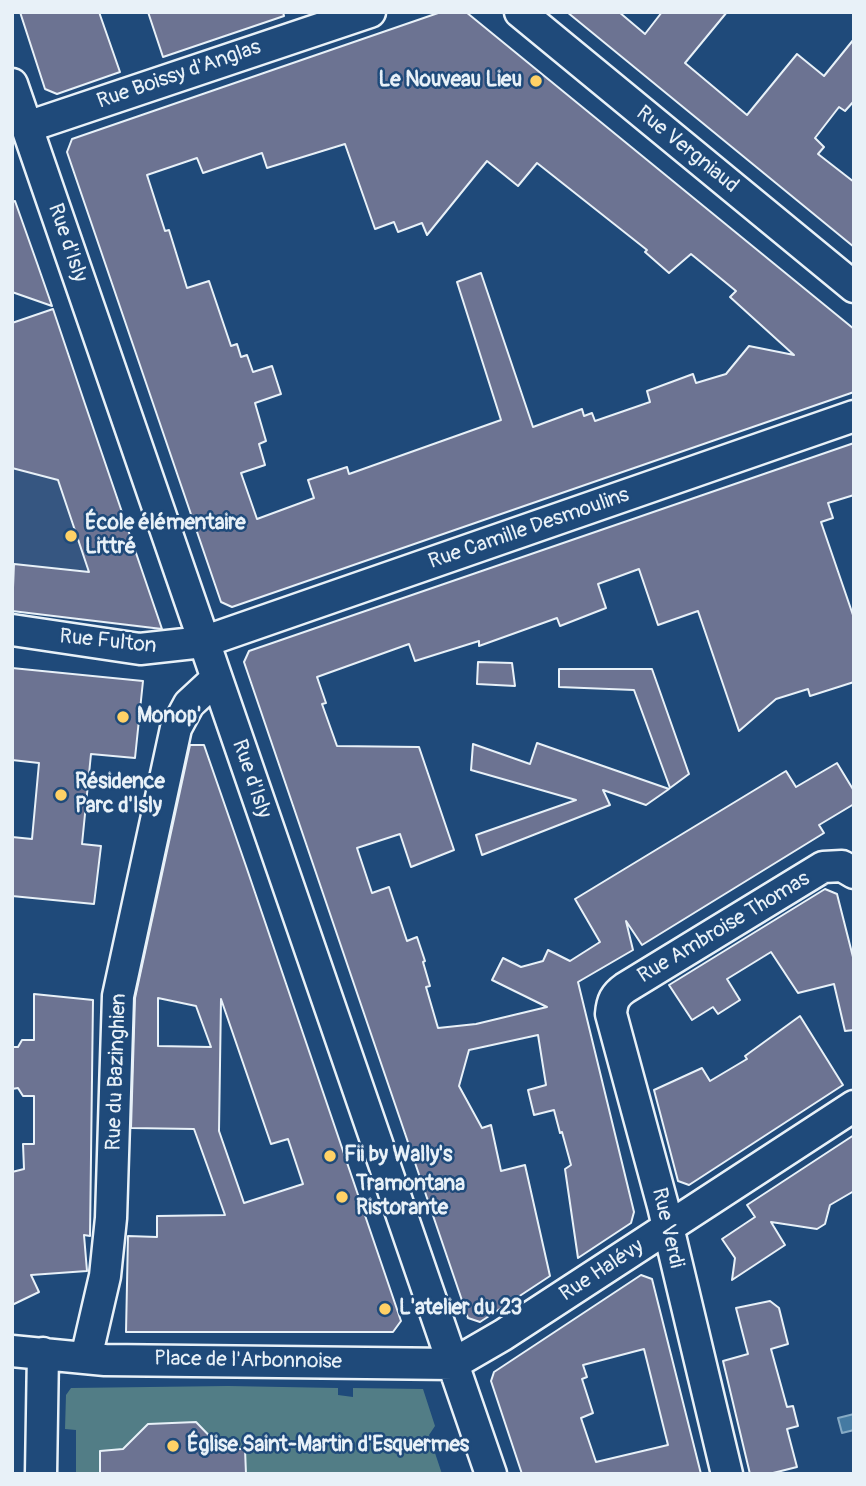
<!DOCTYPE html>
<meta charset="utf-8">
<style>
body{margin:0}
#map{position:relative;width:866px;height:1486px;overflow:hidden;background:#1f4a7a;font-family:Pangolin,sans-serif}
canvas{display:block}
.frame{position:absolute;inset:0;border:14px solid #e8f1f8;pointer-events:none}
</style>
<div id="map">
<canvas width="866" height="1486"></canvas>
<div class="frame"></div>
</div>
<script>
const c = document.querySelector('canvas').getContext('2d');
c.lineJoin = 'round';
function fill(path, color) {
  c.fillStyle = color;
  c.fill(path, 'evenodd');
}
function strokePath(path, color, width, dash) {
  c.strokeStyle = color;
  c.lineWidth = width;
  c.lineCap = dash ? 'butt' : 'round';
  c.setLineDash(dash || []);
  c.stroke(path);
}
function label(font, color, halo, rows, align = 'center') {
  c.font = font + ' Pangolin,sans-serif';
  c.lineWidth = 5;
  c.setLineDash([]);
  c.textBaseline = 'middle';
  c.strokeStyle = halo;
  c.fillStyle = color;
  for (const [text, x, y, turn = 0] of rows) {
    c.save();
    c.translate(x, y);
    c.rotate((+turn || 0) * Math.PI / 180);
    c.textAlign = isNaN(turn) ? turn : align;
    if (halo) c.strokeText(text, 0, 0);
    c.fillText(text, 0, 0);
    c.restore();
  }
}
fill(new Path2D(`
 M12,450L52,461L103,455L160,624L155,630L12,611Z`), '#365681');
fill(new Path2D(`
 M228,1386L338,1388V1395L353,1397V1388L423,1389L435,1426L429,1435L442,1474H76V1430L65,1429L66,1395L71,1388Z`), '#527d86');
const water = new Path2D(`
 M854,1414V1430L842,1433L838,1418Z`);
fill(water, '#457aa2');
strokePath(water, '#86aac4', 2);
const building = new Path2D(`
 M20,12H99L120,72L57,94L45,89Z
 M148,12H283L284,16L163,57Z
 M441,12H466L854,329V392L232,607L221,602L67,152L72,139ZM345,144L375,229L394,222L398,232L422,223L427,235L487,161L518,186L537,163L647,250L645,252L669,273L691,254L736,291L730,297L794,355L749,346L726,374L696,383L693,374L647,391L650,402L595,421L592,413L584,416L582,409L533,427L481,273L457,282L501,420L349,474L347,467L308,480L314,498L257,519L241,473L265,465L259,444L266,441L255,403L281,394L272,366L253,372L247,355L241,357L237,344L231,346L209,281L187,288L169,230L165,231L147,175L197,158L203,173L262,153L267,168Z
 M567,12H619L645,34L662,12H727L685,63L747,115L797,54L824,76L854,39V101L845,111L839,107L815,138L824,147L818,154L854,182V247Z
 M15,201L37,263L52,306L12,292V202Z
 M53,309L85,404L162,629L12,611L14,564L89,572L58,480L12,468V323Z
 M854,443V495L828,503L833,518L821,522L854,618V682L810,696L808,689L776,699L739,731L698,611L658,625L639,569L598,584L606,608L560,626L557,618L479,646V641L415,661L409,644L317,677L326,703L322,704L337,746L419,747L454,850L411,867L400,834L357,848L372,893L389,887L407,941L417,937L425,961L423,962L430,986L426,987L438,1028L476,1024L547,1007L492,980L503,958L521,967L543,961L548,950L570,961L600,942L575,899L786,771L796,787L837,763L854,791V804L819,825L824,833L642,945L626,921L633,950L578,982L634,1212L631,1223L578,1258L565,1169L571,1165L562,1132L560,1133L554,1110L534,1115L528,1090L546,1085L538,1035L469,1050L459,1086L482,1128L491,1125L501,1171L525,1165L550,1276L480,1322L468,1318L244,662L249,651Z
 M478,662L512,663L515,686L477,684Z
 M12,668L143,681L135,758L91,754L82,844L101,846L94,904L12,896V837L32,839L39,763L12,760Z
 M559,669H652L689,774L670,788L634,690L559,687Z
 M537,743L669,789L646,805L603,790L610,805L482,855L476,835L576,800L471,770L473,744L530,764Z
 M190,745H204L247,869L401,1321L393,1332H126L128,1236L157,1237V1216L225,1215L194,1129L131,1128L135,998ZM158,998L196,1006L211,1047L158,1046ZM221,999L271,1144L288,1139L303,1184L244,1203L219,1131Z
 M825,889L837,894L854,961V1030L845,1031L834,984L798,993L771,952L727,979L740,1000L718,1014L713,1007L692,1020L669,985Z
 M34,994L93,1000L90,1236L84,1235L87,1271L31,1275L39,1292L12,1305V1172L24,1169L23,1144H34V1096H23L18,1088L12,1089V1047H18L22,1040H34Z
 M800,1016L843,1085L689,1185L678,1181L654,1090L702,1068L710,1081L747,1059L745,1056Z
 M854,1135V1191L830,1205L825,1224L817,1229L771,1222L785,1245L732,1280L735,1258L722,1239L755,1217L747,1205Z
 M641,1275L652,1279L701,1474H522L491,1381L494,1372ZM644,1349L668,1445L596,1462L581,1418L593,1413L582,1379L587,1377L583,1365Z
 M770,1301L779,1308L788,1344L771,1349L787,1407L793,1406L798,1426L787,1429L797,1467L769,1474H750L723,1361L748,1354L736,1308Z
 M196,1422L222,1449H245L246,1474H100V1451L123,1449L148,1424Z`);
fill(building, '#6c7392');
strokePath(building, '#e8f1f8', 2);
const minor = new Path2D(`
 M520,12L854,287
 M12,84L491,1474
 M27,127L370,12
 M12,630L140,649L203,642L854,416
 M12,1351L105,1360L453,1364L503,1335L854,1106
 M86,1358L105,1276L111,1218L118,996L176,728L189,704L216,679
 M41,1474L43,1353
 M727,1474L663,1206L611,1014C612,1001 615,995 625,988L823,867L842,866L854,873`);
strokePath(minor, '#e8f1f8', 35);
strokePath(minor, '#1f4a7a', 30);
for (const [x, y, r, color] of [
 [536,81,7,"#ffd166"],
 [71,536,7,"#ffd166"],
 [123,717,7,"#ffd166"],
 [61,795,7,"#ffd166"],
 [330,1156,7,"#ffd166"],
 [342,1197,7,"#ffd166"],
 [385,1309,7,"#ffd166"],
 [173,1446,7,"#ffd166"]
]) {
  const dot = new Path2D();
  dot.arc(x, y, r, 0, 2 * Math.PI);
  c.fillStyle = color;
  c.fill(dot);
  strokePath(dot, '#1f4a7a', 2.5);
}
label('21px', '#e8f1f8', '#1f4a7a', [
 ["Rue Boissy d'Anglas",179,75,-19],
 ["Rue Vergniaud",687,150,39],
 ["Rue d'Isly",67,243,71],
 ["Rue Camille Desmoulins",529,529,-19],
 ["Rue Fulton",108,642,6],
 ["Rue d'Isly",251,779,71],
 ["Rue Ambroise Thomas",724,928,-31],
 ["Rue du Bazinghien",117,1072,-88],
 ["Rue Verdi",667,1228,77],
 ["Rue Halévy",602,1271,-33],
 ["Place de l'Arbonnoise",248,1361,1]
]);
label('bold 21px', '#e8f1f8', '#1f4a7a', [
 ["Le Nouveau Lieu",522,81,"right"],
 ["École élémentaire",85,524],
 ["Littré",85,548],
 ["Monop'",137,717],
 ["Résidence",75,783],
 ["Parc d'Isly",75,807],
 ["Fii by Wally's",344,1156],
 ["Tramontana",356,1185],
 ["Ristorante",356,1209],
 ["L'atelier du 23",399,1309],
 ["Église Saint-Martin d'Esquermes",187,1446]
], 'left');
</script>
